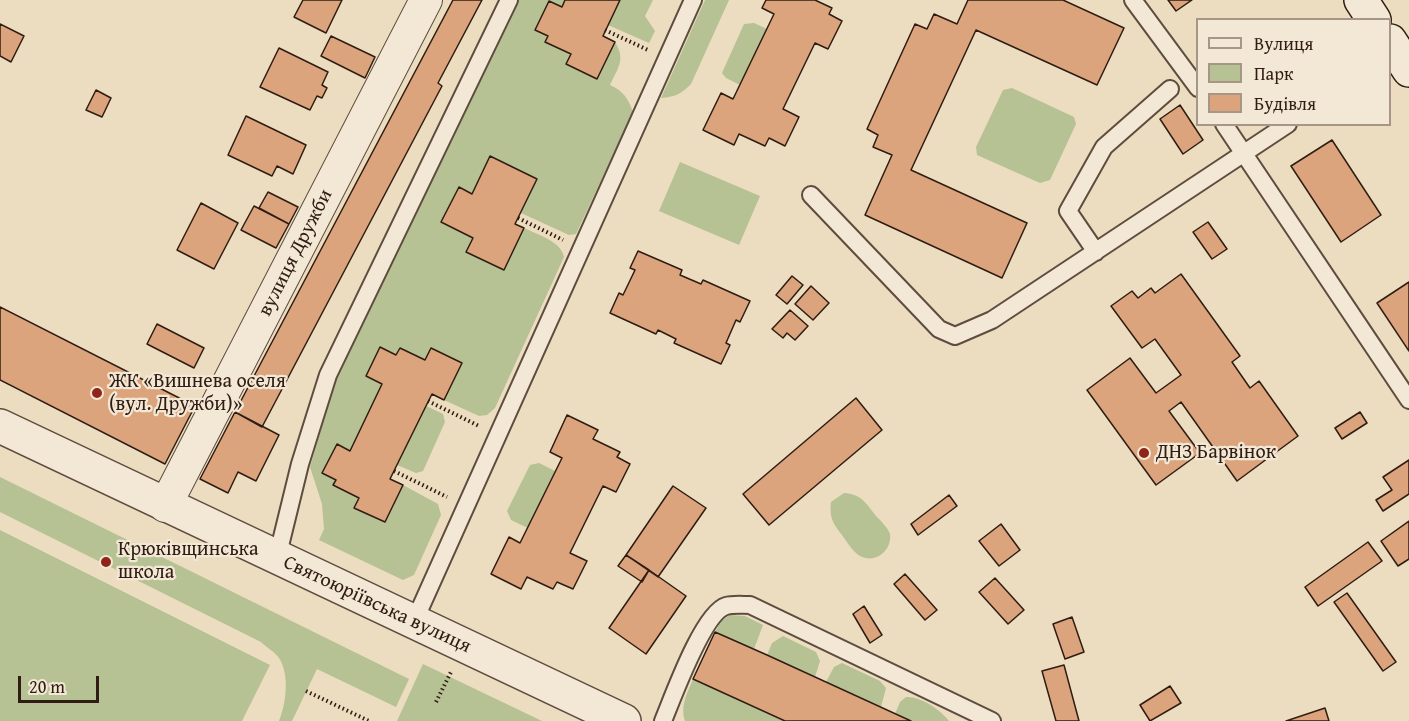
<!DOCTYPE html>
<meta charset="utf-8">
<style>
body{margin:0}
#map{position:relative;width:1409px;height:721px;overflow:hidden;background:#ecdcc0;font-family:"Gentium Book Plus",serif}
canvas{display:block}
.legend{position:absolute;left:1196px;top:18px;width:195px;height:108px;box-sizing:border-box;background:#f3e8d6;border:2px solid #a59688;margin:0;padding:8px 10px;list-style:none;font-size:18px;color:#2f1c12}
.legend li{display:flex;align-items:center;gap:12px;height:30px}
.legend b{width:30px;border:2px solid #a59688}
.scale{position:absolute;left:18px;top:676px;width:81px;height:27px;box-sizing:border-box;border:3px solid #2f1c12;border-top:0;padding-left:8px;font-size:18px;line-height:21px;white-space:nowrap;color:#2f1c12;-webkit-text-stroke:4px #f3e8d6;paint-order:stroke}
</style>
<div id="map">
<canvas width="1409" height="721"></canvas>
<ul class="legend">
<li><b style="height:8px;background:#f3e8d6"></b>Вулиця</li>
<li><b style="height:16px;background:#b6c194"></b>Парк</li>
<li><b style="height:16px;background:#dca47d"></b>Будівля</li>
</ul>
<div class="scale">20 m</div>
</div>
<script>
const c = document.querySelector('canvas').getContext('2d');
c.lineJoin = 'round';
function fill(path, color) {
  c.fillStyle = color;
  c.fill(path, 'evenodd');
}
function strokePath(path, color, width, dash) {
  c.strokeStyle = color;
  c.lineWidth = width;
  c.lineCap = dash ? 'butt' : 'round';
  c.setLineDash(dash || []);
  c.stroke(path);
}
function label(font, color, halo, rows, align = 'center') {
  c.font = font + ' "Gentium Book Plus",serif';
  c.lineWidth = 4.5;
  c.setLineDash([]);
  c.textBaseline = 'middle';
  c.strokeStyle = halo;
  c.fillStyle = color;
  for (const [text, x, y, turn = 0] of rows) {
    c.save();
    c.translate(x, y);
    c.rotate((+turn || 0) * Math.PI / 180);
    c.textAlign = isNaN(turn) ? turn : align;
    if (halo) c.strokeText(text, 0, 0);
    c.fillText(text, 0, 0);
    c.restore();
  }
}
fill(new Path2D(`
 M517,0H565L562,7L549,1L535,30L548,36L545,42L571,54L597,79L615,42C626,60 618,67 610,85C623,91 628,98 633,112L576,234L569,235L521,213L537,179L491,156L472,194L459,187L442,222L473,238L466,252L503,270L524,228C538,235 561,241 564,257L495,408L487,415L479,416L444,400L461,363L425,360L400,348L396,355L366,376L382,384L350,451L337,445L323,473L336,480L333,485L359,498L354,508L384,522L403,485L438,504L441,515L414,575L403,580L319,540L324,529L322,504L310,467L336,379Z
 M620,0H653L645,16L655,31L649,43L608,25Z
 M705,0H729L691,84C681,94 675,97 661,98Z
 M754,23L767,29L740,85L726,78L722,73L744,24Z
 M1012,88L1074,117L1076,124L1050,180L1040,183L977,155L976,147L1003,90Z
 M680,162L760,196L739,245L659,211Z
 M426,406L443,414L445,422L423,471L416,473L397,465Z
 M539,463L555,471L528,528L511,520L507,511L530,465Z
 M0,477L409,679L396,707L317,669L292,721H279C286,704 290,675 279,658C275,652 266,647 261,642L0,512Z
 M844,493C861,494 866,503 876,516C881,521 888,528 890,534C892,551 875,564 860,556C853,552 847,542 842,535C833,524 829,517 831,502Z
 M0,530L270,665L242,721H0Z
 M730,615L745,616L763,625L754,649L715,632L721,621Z
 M783,636L816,652L820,661L815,677L767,655L772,643Z
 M842,663L880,681L886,688L881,707L826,682L834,667Z
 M423,664L542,721H397Z
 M693,679L785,721H685C680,705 687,694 693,679Z
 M906,697C920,696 941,710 949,721H911L895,714L900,702Z`), '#b6c194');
const building = new Path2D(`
 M303,0H342L326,33L294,17Z
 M453,0H482L438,83L442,86L262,427L235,412Z
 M565,0H620L603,36L615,42L597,79L566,64L571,54L545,42L548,36L535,30L549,1L562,7Z
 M766,0H815L832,8L829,14L842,21L828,49L815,43L783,109L799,117L785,146L769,138L765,146L739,134L734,145L703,130L721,93L733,99L774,14L762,8Z
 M968,0H1063L1124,28L1097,85L976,30L911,170L1027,223L1002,278L865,215L892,155L873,147L878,135L867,129L915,24L927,29L934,14L957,24Z
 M1168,0H1192L1176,11Z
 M0,24L24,36L11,62L0,56Z
 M331,36L375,57L365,78L321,56Z
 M279,48L328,72L322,85L327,88L322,98L317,96L310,110L260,87Z
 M96,90L111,98L102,117L86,110Z
 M1180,105L1203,140L1183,154L1160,119Z
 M246,116L306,145L293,174L277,166L272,176L228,155Z
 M1332,140L1381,215L1341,242L1291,166Z
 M490,156L537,179L515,224L524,228L504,270L466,252L473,238L441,222L459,187L472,194Z
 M268,192L298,207L289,224L259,208Z
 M201,203L238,223L214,269L177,250Z
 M254,206L289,224L276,248L241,230Z
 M1208,222L1227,249L1212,259L1193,232Z
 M638,251L682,270L680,275L701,284L703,280L750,301L740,322L736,320L726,343L730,345L721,364L674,343L676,339L658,330L656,334L610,313L619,293L623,295L635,270L630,268Z
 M1181,274L1240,356L1232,362L1250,388L1259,381L1298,436L1237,481L1181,402L1169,411L1200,453L1156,485L1087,390L1130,358L1156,393L1181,375L1155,339L1142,348L1111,306L1132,291L1138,298L1151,288L1155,293Z
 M792,276L803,285L787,304L776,295Z
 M1409,282V351L1377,303Z
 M811,286L829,303L813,320L795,304Z
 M0,307L195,406L165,464L0,380Z
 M790,310L808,326L795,340L787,333L783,338L772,329Z
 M157,324L204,348L194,368L147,344Z
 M380,347L396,355L400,348L425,360L431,348L462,363L444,400L432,394L426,406L390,479L403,485L385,522L354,508L359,498L333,485L336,480L322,473L337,444L350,451L382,384L366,376Z
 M856,398L882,430L769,525L743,494Z
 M235,412L279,435L256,481L238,472L228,493L200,479Z
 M1360,412L1367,423L1342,439L1335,428Z
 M567,415L598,430L593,439L620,452L617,457L630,464L616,492L603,486L570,553L587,561L573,589L557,582L553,589L527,577L521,589L491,574L509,537L520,543L562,458L550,452Z
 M1409,460V494L1383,511L1376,500L1392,490L1383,477Z
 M673,486L706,508L658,577L626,555Z
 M949,495L957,506L918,535L911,524Z
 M1409,521V559L1398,566L1381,541Z
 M1001,524L1020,550L999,566L979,541Z
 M1368,542L1382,561L1318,606L1305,587Z
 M626,555L649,570L642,582L618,566Z
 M649,570L686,596L646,654L609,628Z
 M905,574L937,610L925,620L894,584Z
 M995,578L1024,610L1008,624L979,592Z
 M1347,593L1396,662L1383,671L1334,602Z
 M864,606L882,635L870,643L853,614Z
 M1072,617L1084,652L1065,659L1053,624Z
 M715,632L767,655L911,721H785L693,679Z
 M1064,665L1079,721H1056L1042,671Z
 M1170,686L1181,703L1150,721L1140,705Z
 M1325,708L1329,721H1286Z`);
fill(building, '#dca47d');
strokePath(building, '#2f1c12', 1.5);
const service = new Path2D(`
 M1133,0L1198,88
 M1224,124L1409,400
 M811,195L939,329L955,336L992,320L1288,124
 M1096,252L1068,211L1104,147L1170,89
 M277,558L300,464L328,375L509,0
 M414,622L693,0
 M663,721C673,697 703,613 726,606C733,604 742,605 750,605L992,721`);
const minor = new Path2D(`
 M165,506L426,0`);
const tertiary = new Path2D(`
 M0,426L624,721`);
const secondary = new Path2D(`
 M1361,0L1374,20
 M1390,41L1409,70`);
strokePath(service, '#5e4c3e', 20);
strokePath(minor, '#5e4c3e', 34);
strokePath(tertiary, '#5e4c3e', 36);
strokePath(secondary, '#2f1c12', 36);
strokePath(new Path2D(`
 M605,30L648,50
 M518,218L563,240
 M428,401L479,426
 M394,471L447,497
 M306,691L369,721
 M436,702L452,670`), '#2f1c12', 4, [1.5, 3]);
strokePath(service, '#f3e8d6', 16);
strokePath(minor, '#f3e8d6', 32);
strokePath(tertiary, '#f3e8d6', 33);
strokePath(secondary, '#f3e8d6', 33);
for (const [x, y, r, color] of [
 [97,393,6,"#8f2418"],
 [1144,453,6,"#8f2418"],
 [106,562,6,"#8f2418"]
]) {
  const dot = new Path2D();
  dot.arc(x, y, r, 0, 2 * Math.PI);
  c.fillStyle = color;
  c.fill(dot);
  strokePath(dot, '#f3e8d6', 2);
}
label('20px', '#2f1c12', '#f3e8d6', [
 ["вулиця Дружби",296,253,-63],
 ["Святоюріївська вулиця",377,605,25]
]);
label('20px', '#2f1c12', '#f3e8d6', [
 ["ЖК «Вишнева оселя",109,382],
 ["(вул. Дружби)»",109,405],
 ["ДНЗ Барвінок",1156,453],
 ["Крюківщинська",118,550],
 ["школа",118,573]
], 'left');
</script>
